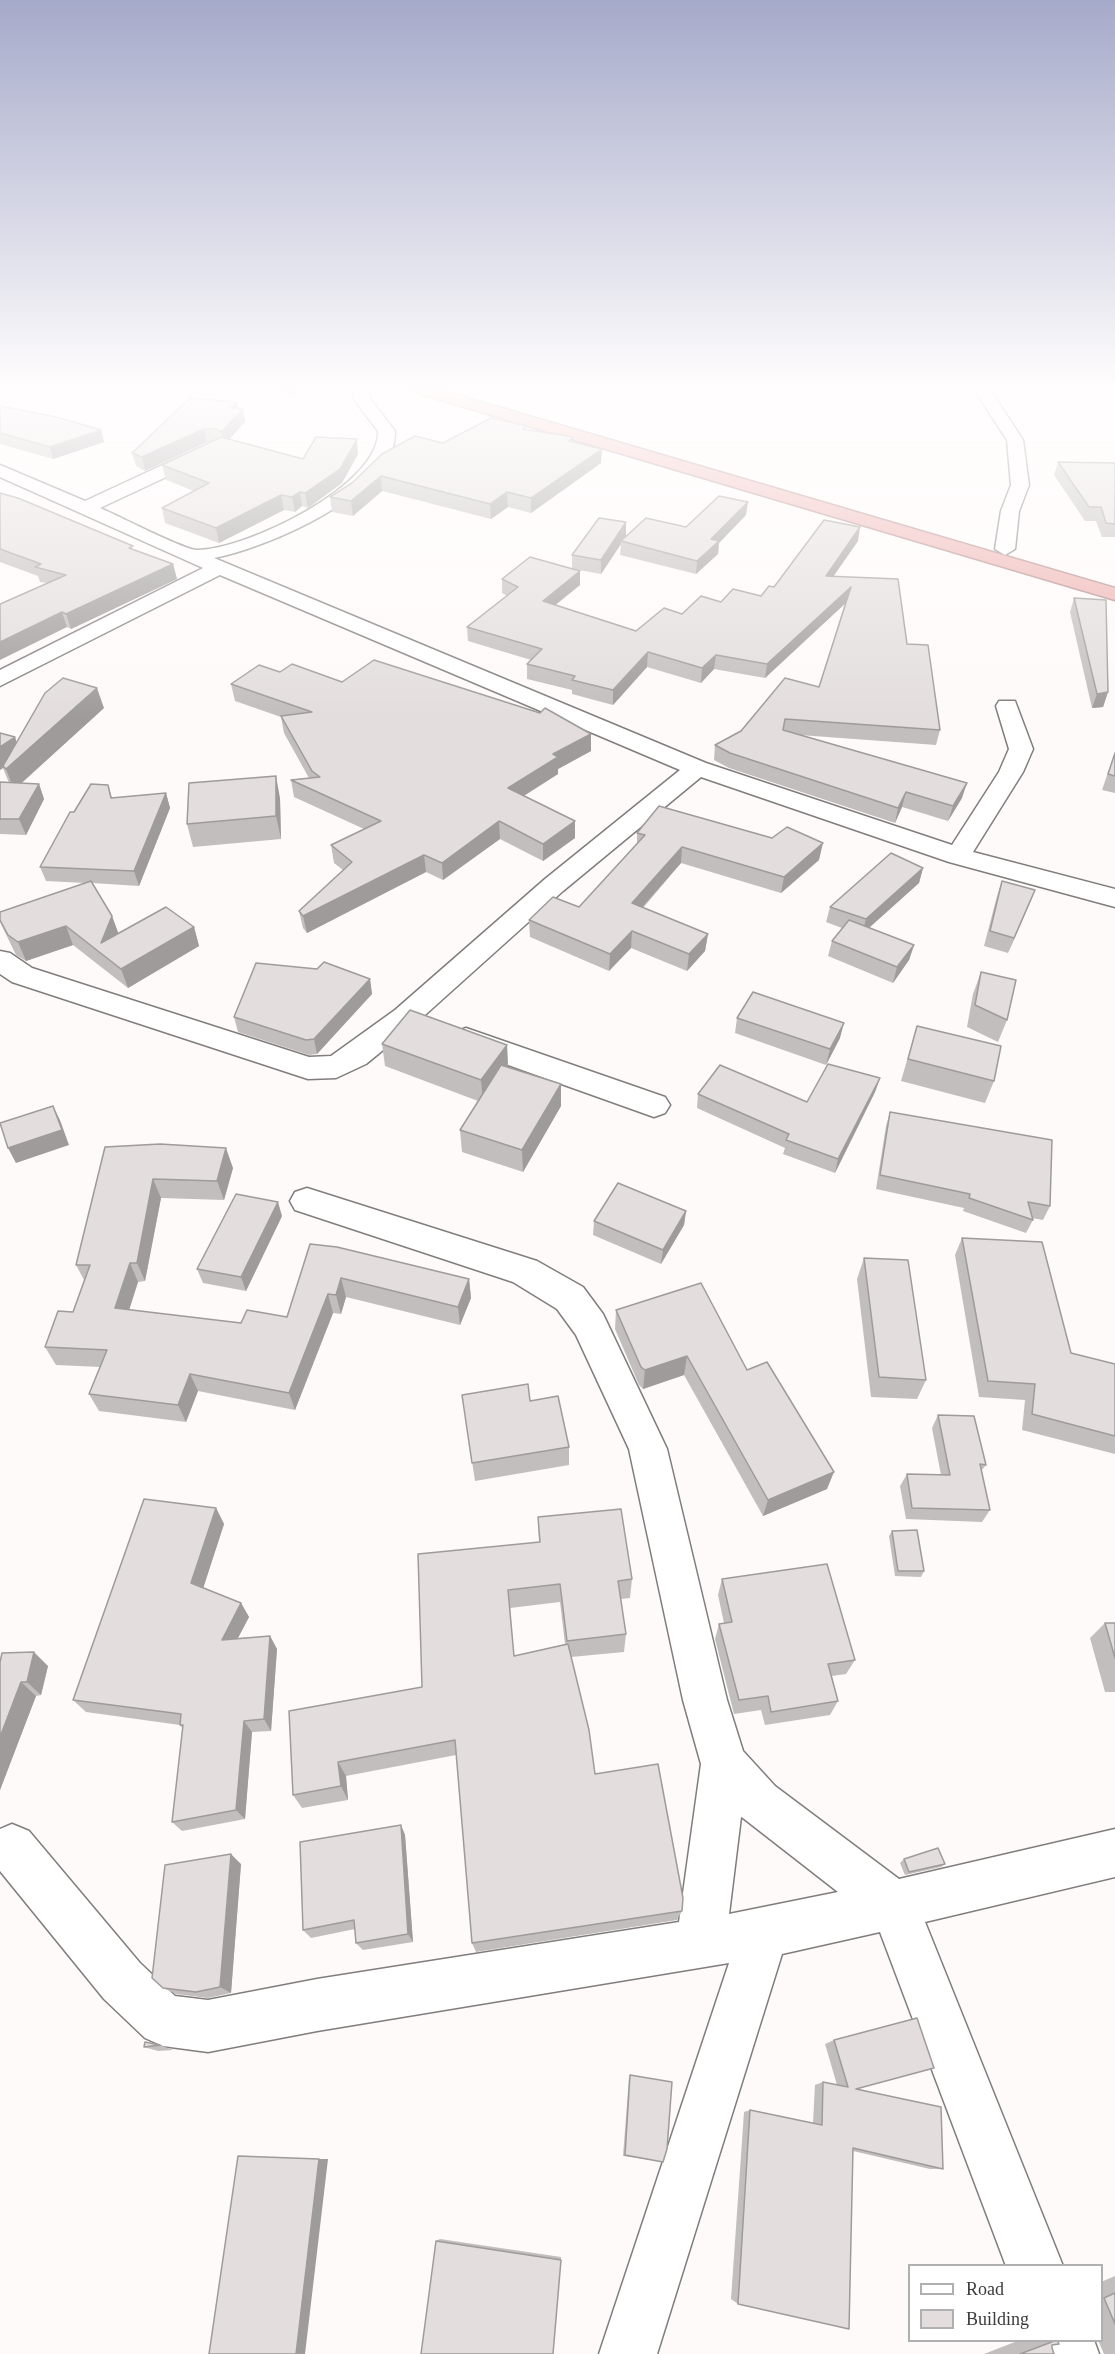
<!DOCTYPE html>
<style>
body{margin:0}
#map{position:relative;width:1115px;height:2354px;overflow:hidden;background:#fffafa;font-family:"Times New Roman",serif}
canvas{display:block}
.legend{position:absolute;left:908px;top:2264px;width:195px;height:78px;box-sizing:border-box;background:#fff;border:2px solid #b1b0b0;margin:0;padding:8px 10px;list-style:none;font-size:18px;color:#3c3a3a}
.legend li{display:flex;align-items:center;gap:12px;height:30px}
.legend b{width:30px;border:2px solid #b1b0b0}
</style>
<div id="map">
<canvas width="1115" height="2354"></canvas>
<ul class="legend">
<li><b style="height:8px;background:#fff"></b>Road</li>
<li><b style="height:16px;background:#e3dddd"></b>Building</li>
</ul>
</div>
<script>
const c = document.querySelector('canvas').getContext('2d');
c.lineJoin = 'round';
function strokePath(path, color, width, dash) {
  c.strokeStyle = color;
  c.lineWidth = width;
  c.lineCap = dash ? 'butt' : 'round';
  c.setLineDash(dash || []);
  c.stroke(path);
}
function fill(path, color) {
  c.fillStyle = color;
  c.fill(path, 'evenodd');
}
const minor = new Path2D(`
 M351,388H367L371,400L395,431C398,493 264,549 214,558L706,763L952,845L999,772L1009,749L996,706L999,701H1015L1033,749L1023,772L973,852L1115,889V907L949,862L701,777L563,891L415,1024L366,1064L336,1078L308,1079L12,982L0,974V951L10,953L32,968L309,1057L331,1056L395,1010L545,879L680,770L220,575L0,686V670L203,568L0,477V465L85,501L197,449H209L212,453L209,457L100,508C117,515 184,550 197,550C245,550 380,486 378,431L356,402Z
 M973,388H989L1023,440L1029,485L1019,511L1015,549L1005,555L995,549L1001,511L1011,485L1007,440Z
 M466,1028L665,1097L670,1105L665,1113L654,1117L455,1046L451,1039L455,1032Z
 M307,1188L537,1261L583,1287L603,1314L667,1449L727,1700L743,1751L775,1786L899,1879L1115,1829V1877L925,1922L1063,2266H1006L880,1932L782,1954L657,2354H599L729,1963L317,2031L208,2052L163,2046L145,2038L104,1999L0,1871V1829L12,1824L29,1831L140,1963L175,1996L208,2000L317,1979L679,1922L701,1764L683,1700L629,1449L576,1335L557,1309L513,1282L295,1210L290,1201L295,1192ZM741,1817L743,1818L838,1892L729,1914Z
 M1035,2340H1094L1099,2354H1041Z`);
const highway = new Path2D(`
 M408,388H434L1115,588V600L410,391Z`);
strokePath(minor, '#817d7c', 3);
strokePath(highway, '#b08787', 3);
fill(minor, '#fff');
fill(highway, '#eeb1b0');
fill(new Path2D(`
 M259,388H298L296,395Z
 M237,402L239,409H243L245,422L229,439L303,459L358,454L342,483L308,508L302,506L295,512L284,510L219,543L165,523L162,508L194,491L166,480L162,465L210,442H207L145,471L136,466L132,453Z
 M0,406L101,430L104,442L53,459L0,444Z
 M527,430L573,442L601,463L531,513L508,507L491,519L382,491L353,516L332,512L330,497L443,443Z
 M1058,462L1115,463V537H1102L1096,521H1085L1054,475Z
 M0,493L134,550L173,564L177,579L71,629L67,627L47,583L40,582L38,576L0,562Z
 M746,515L719,543L718,554L696,574L620,555L621,544L601,574L579,570L580,585L555,605L636,631L682,614L721,602L761,596L774,587L858,541L833,576L907,644L940,730L936,745L800,735L962,798L948,821L902,807L895,823L729,768L714,760L715,745L819,687L845,603L765,678L714,669L701,683L647,667L613,705L572,694V690L527,679V664L531,660L468,641L467,627L507,596L502,593V579L572,568V555L626,536L624,538Z
 M1074,598L1108,692L1103,707L1092,708L1070,612Z
 M280,672L342,682L591,751L558,769V774L524,796L575,821V838L543,861L500,839L443,880L426,872L307,933L303,928L299,911L343,870L334,863L331,845L364,829L294,797L291,780L309,778L284,733L281,717L235,701L231,684Z
 M104,708L21,783L39,784L44,799L26,835L0,834V782L9,783L3,768L0,770L15,737L16,742Z
 M1115,752V793L1102,790Z
 M108,785L112,798L166,793L170,808L139,886L92,883L112,916L118,933L194,927L199,946L128,988L73,945L26,961L16,955L0,922V912L85,883L46,881L40,867L74,812Z
 M280,798L281,839L193,847L187,824Z
 M637,833L819,860L781,893L681,863L643,908L708,934L705,951L687,971L631,948L609,971L530,937L529,920L579,907L637,844Z
 M923,868L919,883L869,928L914,945L909,960L893,983L828,956L832,941L842,928L826,922L830,907Z
 M1002,881L1035,890L1029,905L1008,953L984,946L997,896Z
 M981,972L1007,1020L998,1042L967,1027L973,994Z
 M370,979L372,994L317,1054L309,1055L238,1032L234,1017Z
 M737,1018L840,1038L826,1065L735,1033Z
 M917,1026L994,1081L985,1103L901,1081Z
 M382,1044L507,1045L508,1068L561,1084V1106L523,1172L462,1152L460,1130L478,1101L385,1066Z
 M880,1078L875,1092L835,1173L783,1154L785,1148L697,1108L698,1094L807,1102Z
 M890,1112L1050,1206L1043,1220L1032,1218L1033,1220L1026,1233L963,1211L964,1208L876,1189L886,1126Z
 M105,1147L233,1168L224,1200L161,1198L145,1281L138,1282L129,1310L241,1323L287,1317L310,1244L469,1279L471,1298L460,1325L346,1297L341,1314L333,1313L295,1410L198,1391L186,1422L99,1411L89,1394L100,1367L56,1365L45,1347L73,1312L84,1280L76,1265Z
 M686,1211L684,1225L661,1264L593,1235L594,1221Z
 M282,1216L246,1291L203,1283L197,1269Z
 M962,1238L1071,1353L1115,1364V1454L1022,1430L1025,1400L979,1397L955,1255Z
 M864,1258L926,1380L917,1399L871,1397L857,1279Z
 M616,1310L747,1370L827,1489L763,1516L684,1375L643,1389L639,1385L615,1329Z
 M462,1395L530,1401L569,1447V1465L475,1481Z
 M938,1415L986,1465L981,1471L990,1510L982,1522L906,1519L900,1486L907,1474L941,1475L932,1428Z
 M216,1508L224,1524L203,1588L241,1603L249,1617L238,1638L270,1636L277,1649L271,1731L252,1732L245,1819L182,1831L172,1822L183,1729L180,1725L86,1712L73,1700Z
 M538,1517L632,1579L630,1598L621,1599L626,1634L624,1652L571,1657L595,1774L682,1911L677,1920L476,1952L472,1943L456,1755L346,1776L348,1800L302,1808L293,1795L422,1687L539,1543ZM560,1602L565,1644L514,1656L510,1608Z
 M892,1531L924,1571L921,1577L895,1576L889,1536Z
 M722,1579L855,1660L846,1674L832,1676L838,1701L830,1715L765,1725L761,1710L734,1714L715,1639L719,1624L724,1623L718,1595Z
 M1105,1623H1115V1692H1105L1090,1638Z
 M0,1662L48,1666L41,1695L36,1696L0,1790Z
 M401,1825L405,1835L413,1942L363,1950L356,1943L355,1929L311,1938L303,1930Z
 M904,1859L945,1864L941,1867L905,1875L900,1863Z
 M241,1864L231,1993L208,1998L176,1994L163,1988Z
 M834,2040L856,2089L943,2169H930L853,2151L738,2304L731,2299L744,2112L750,2110L813,2123L815,2085L823,2082L837,2085L825,2044Z
 M160,2045L173,2050L158,2051L144,2047Z
 M630,2075L663,2162L623,2156L629,2077Z
 M440,2239L561,2257V2260L436,2241Z
 M1115,2276V2354H1104L1098,2340H1101V2282Z
 M1020,2340H1057L1052,2345V2348L1054,2354H984Z`), '#c3bebe');
fill(new Path2D(`
 M237,402L239,413L243,409L245,422L224,445L221,432L230,408Z
 M204,429L207,442L145,471L142,457Z
 M101,430L104,442L53,459L50,447Z
 M357,439L358,454L342,483L308,508L305,493Z
 M602,449L601,463L531,513V498Z
 M381,476L382,491L353,516L351,501Z
 M300,492L302,506L295,512L292,497Z
 M507,492L508,507L491,519L490,504Z
 M281,495L284,510L219,543L216,528Z
 M748,502L746,515L719,543L718,554L696,574L697,561L711,539Z
 M626,522V536L622,542L621,541V544L601,574V560Z
 M860,527L858,541L824,590L826,576Z
 M173,564L177,579L71,629L66,614Z
 M580,571V585L543,615V601Z
 M851,587L848,601L765,678L767,664Z
 M62,612L67,627L0,660V642Z
 M648,652L647,667L613,705V690Z
 M716,655L714,669L701,683L702,668Z
 M97,688L104,708L14,790L6,769Z
 M1108,692L1103,707L1092,708L1097,694Z
 M591,734V751L558,769V774L509,805L508,788L553,754Z
 M15,737L21,755L3,766V768L0,770V747Z
 M276,776L280,798L281,839L276,816Z
 M967,783L962,798L948,821L953,806Z
 M39,784L44,799L26,835L19,819Z
 M906,792L902,807L895,823L898,808Z
 M166,793L170,808L139,886L134,871Z
 M499,821L500,839L443,880L442,863Z
 M575,821V838L543,861V844Z
 M823,843L819,860L781,893L784,877Z
 M682,847L681,863L631,920L632,903Z
 M424,855L426,872L307,933L303,916Z
 M923,868L919,883L862,934L866,919Z
 M1035,890L1029,905L1008,953L1014,938Z
 M112,916L119,935L101,943Z
 M66,926L73,945L26,961L18,942Z
 M194,927L199,946L128,988L121,969Z
 M632,931L631,948L609,971L610,954Z
 M708,934L705,951L687,971L689,954Z
 M914,945L909,960L893,983L897,967Z
 M370,979L372,994L317,1054L314,1039Z
 M844,1023L840,1038L826,1065L830,1049Z
 M507,1045L508,1067L483,1102L481,1080Z
 M880,1078L875,1092L835,1173L838,1159Z
 M561,1084V1106L523,1172L522,1150Z
 M53,1106L60,1120L69,1145L16,1163L8,1148Z
 M226,1148L233,1168L224,1200L217,1181Z
 M153,1179L161,1198L145,1281L137,1263Z
 M278,1202L282,1216L246,1291L241,1277Z
 M686,1211L684,1225L661,1264L663,1250Z
 M130,1263L138,1282L124,1326L115,1308Z
 M341,1278L346,1297L341,1314L336,1295Z
 M469,1279L471,1298L460,1325L458,1307Z
 M328,1294L333,1313L295,1410L289,1393Z
 M687,1356L684,1375L643,1389L645,1370Z
 M190,1374L198,1391L186,1422L178,1405Z
 M834,1472L827,1489L763,1516L768,1500Z
 M216,1508L224,1524L200,1598L191,1583Z
 M241,1603L249,1617L230,1653L222,1640Z
 M270,1636L277,1649L271,1731L264,1719Z
 M34,1652L48,1666L41,1695L27,1682Z
 M21,1682L36,1696L0,1790V1737Z
 M244,1721L252,1732L245,1819L236,1810Z
 M338,1762L346,1776L348,1800L341,1786Z
 M401,1825L405,1835L413,1942L408,1934Z
 M231,1854L241,1864L231,1993L220,1987Z
 M319,2159H328L305,2354H296Z`), '#9f9b9b');
const building = new Path2D(`
 M190,398L237,402L230,408L243,409L221,432L217,429H204L142,457L132,453Z
 M0,406L56,417L101,430L50,447L0,433Z
 M491,418L527,426L523,429L573,437L569,441L602,449L531,498L507,492L490,504L381,476L351,501L330,497L352,483L382,454L415,436L443,443Z
 M221,437L303,459L316,437L357,439L340,469L305,493L300,492L292,497L281,495L216,528L162,508L209,483L162,465Z
 M1058,462L1115,463V524L1106,523L1101,507H1089Z
 M0,493L18,498L133,546L129,548L173,564L66,614L62,612L0,642V604L66,575L35,567L41,564L0,549Z
 M719,496L748,502L711,539L719,541L697,561L621,541L646,518L686,527Z
 M599,518L626,522L601,560L572,555Z
 M824,520L860,527L826,576L898,579L907,644L928,645L940,730L785,719L783,730L967,783L953,806L906,792L898,808L730,753L715,745L741,731L785,678L819,687L851,587L767,664L716,655L702,668L648,652L613,690L572,680L575,676L527,664L542,649L467,627L518,587L502,579L530,557L580,571L543,601L636,631L664,608L682,614L701,596L721,602L733,589L761,596L769,586L774,587Z
 M1074,598L1106,600L1108,692L1097,694Z
 M374,660L540,713L545,708L591,734L553,754L558,757L508,788L575,821L543,844L499,821L442,863L424,855L303,916L299,911L352,862L331,845L381,821L291,780L320,777L312,771L281,716L312,712L231,684L259,665L280,672L292,664L342,682Z
 M63,678L97,688L6,769L3,766L45,693Z
 M0,733L15,737L0,747Z
 M1115,753V776L1108,774Z
 M276,776V816L187,824L189,783Z
 M0,782L39,784L19,819H0Z
 M91,784L108,785L111,798L166,793L134,871L40,867L70,812H74Z
 M659,806L772,838L787,827L823,843L784,877L682,847L632,903L708,934L689,954L632,931L610,954L529,920L553,897L579,907L645,835L637,833Z
 M891,853L923,868L866,919L830,907Z
 M91,881L112,916L101,943L166,907L194,927L121,969L66,926L18,942L8,935L0,920V912Z
 M1002,881L1035,890L1014,938L990,931Z
 M849,920L914,945L897,967L832,941Z
 M324,962L370,979L314,1039L306,1040L234,1017L256,963L317,969Z
 M981,972L1016,980L1007,1020L975,1005Z
 M753,992L844,1023L830,1049L737,1018Z
 M410,1010L507,1045L481,1080L382,1044Z
 M917,1026L1001,1046L994,1081L908,1059Z
 M828,1064L880,1078L838,1159L786,1140L789,1134L698,1094L720,1065L807,1102Z
 M501,1065L561,1084L522,1150L460,1130Z
 M53,1106L62,1130L8,1148L0,1123Z
 M890,1112L1052,1140L1050,1206L1028,1202L1033,1220L969,1198L970,1194L880,1175Z
 M160,1144L226,1148L217,1181L153,1179L137,1263H130L115,1308L241,1323L247,1310L287,1317L310,1244L337,1247L469,1279L458,1307L341,1278L336,1295L328,1294L289,1393L190,1374L178,1405L89,1394L107,1350L45,1347L58,1311L73,1312L90,1265H76L105,1147Z
 M618,1183L686,1211L663,1250L594,1221Z
 M236,1194L278,1202L241,1277L197,1269Z
 M962,1238L1042,1242L1071,1353L1115,1364V1436L1032,1414L1035,1384L988,1381Z
 M864,1258L908,1260L926,1380L879,1377Z
 M701,1283L747,1370L767,1362L834,1472L768,1500L687,1356L645,1370L641,1367L616,1310Z
 M528,1384L530,1401L558,1396L569,1447L472,1463L462,1395Z
 M938,1415L974,1416L986,1465L980,1464L990,1510L912,1508L907,1474L950,1475Z
 M144,1499L216,1508L191,1583L241,1603L222,1640L270,1636L264,1719L244,1721L236,1810L172,1822L183,1725H180L181,1714L73,1700Z
 M621,1509L632,1579L618,1581L626,1634L567,1641L560,1584L508,1590L514,1656L568,1644L589,1730L595,1774L658,1764L683,1898L682,1911L472,1943L455,1740L338,1762L341,1786L293,1795L289,1711L422,1687L418,1554L540,1542L538,1517Z
 M917,1530L924,1571H898L892,1531Z
 M827,1564L855,1660L828,1664L838,1701L771,1712L768,1696L739,1700L719,1624L732,1622L722,1579Z
 M1105,1623H1115V1658Z
 M34,1652L27,1682H21L0,1737V1662L2,1653Z
 M401,1825L408,1934L356,1943L354,1920L303,1930L300,1842Z
 M938,1848L945,1864L909,1872L904,1859Z
 M231,1854L220,1987L196,1992L163,1988L152,1978L165,1865Z
 M917,2018L934,2068L856,2089L941,2107L943,2169L853,2148L849,2329L738,2304L750,2110L822,2125L823,2082L848,2087L834,2040Z
 M145,2042L160,2045L144,2047Z
 M630,2075L672,2082L667,2149L663,2162L625,2155Z
 M238,2156L319,2159L296,2354H209Z
 M436,2241L561,2260L553,2354H421Z
 M1115,2293V2324L1104,2298Z
 M1057,2340L1059,2344L1052,2345V2348L1054,2354H1020Z`);
fill(building, '#e3dddd');
strokePath(building, '#9f9b9b', 1.5);
const sky = c.createLinearGradient(0, 0, 0, 718);
sky.addColorStop(0, '#a6aaca');
sky.addColorStop(0.54, '#fffdfd');
sky.addColorStop(1, '#fffdfd00');
c.fillStyle = sky;
c.fillRect(0, 0, 1115, 718);
</script>
